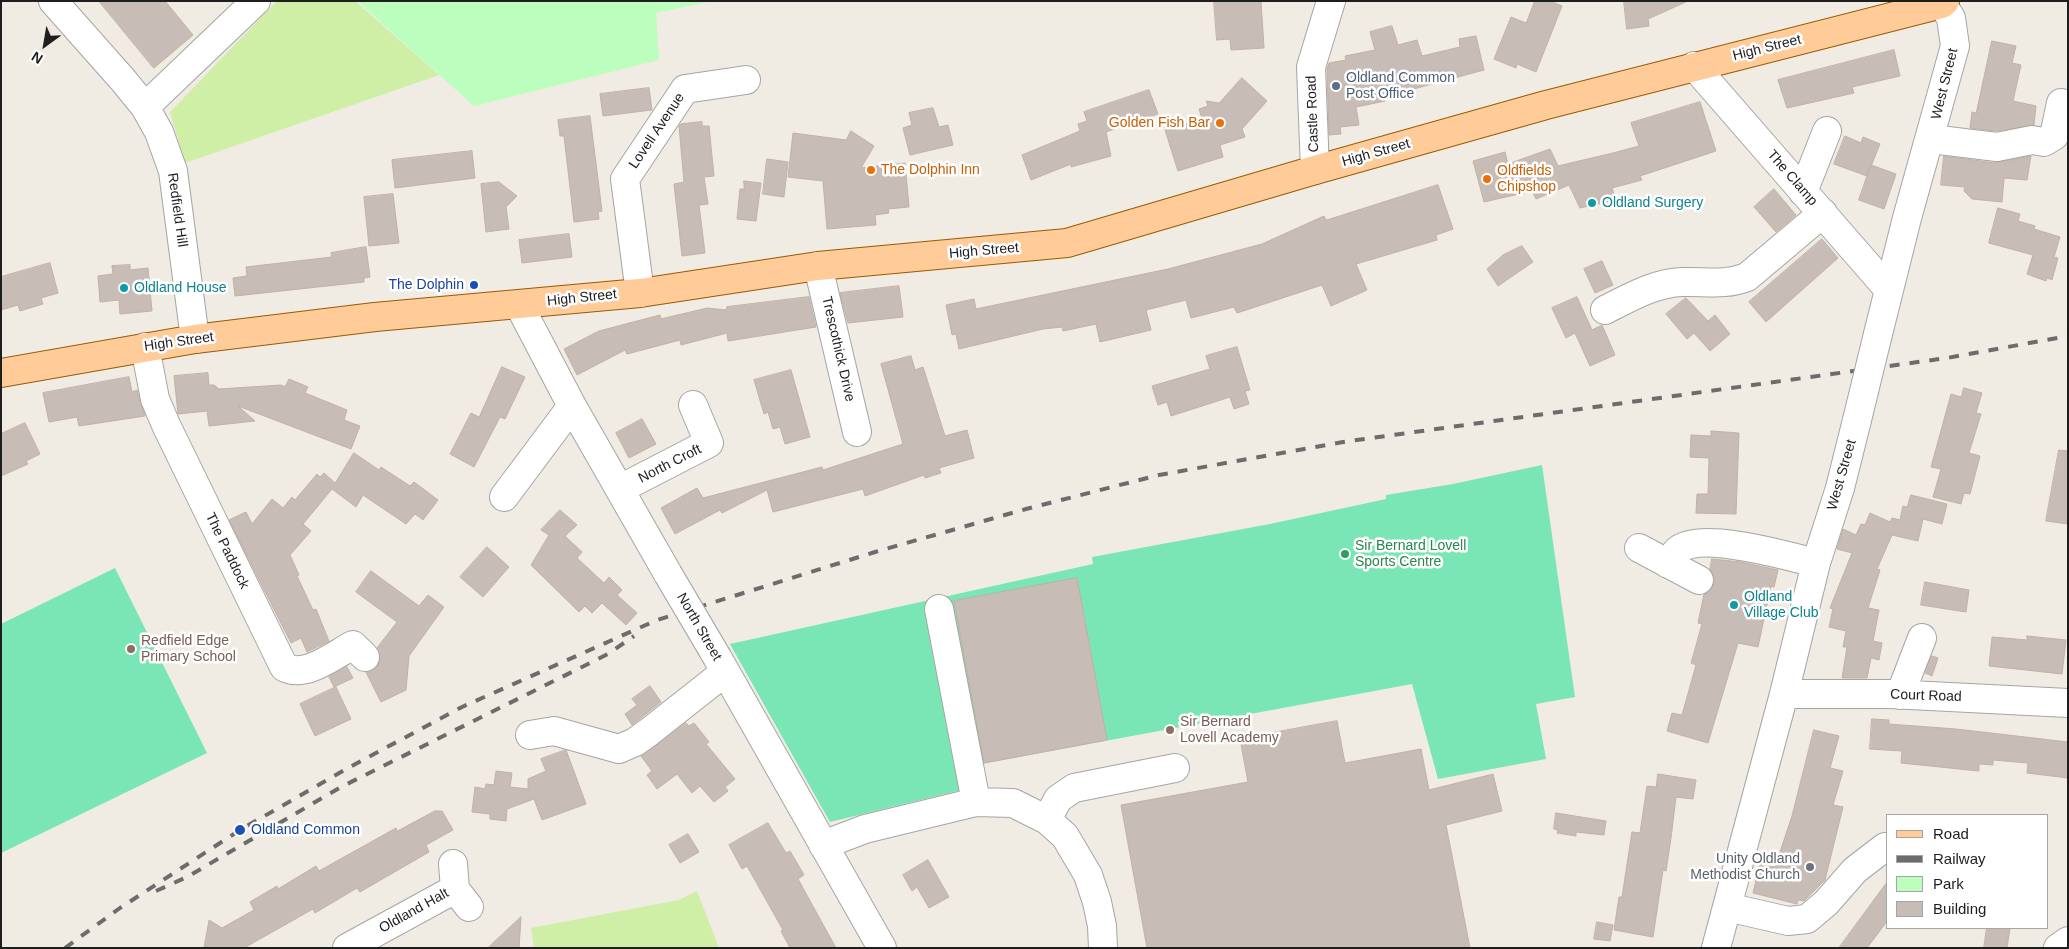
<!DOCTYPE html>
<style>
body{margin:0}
#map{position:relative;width:2069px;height:949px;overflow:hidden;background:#f0ebe3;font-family:Helvetica,sans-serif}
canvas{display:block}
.frame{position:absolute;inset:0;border:2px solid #1e1e1e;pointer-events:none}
.legend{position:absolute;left:1886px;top:814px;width:162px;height:115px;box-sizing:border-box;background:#fff;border:1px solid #a5a5a5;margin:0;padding:6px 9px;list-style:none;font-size:15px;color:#1e1e1e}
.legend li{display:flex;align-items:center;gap:10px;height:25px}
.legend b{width:25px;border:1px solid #a5a5a5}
.north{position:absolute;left:20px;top:20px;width:50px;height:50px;-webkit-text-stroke:4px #fff;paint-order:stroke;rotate:212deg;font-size:14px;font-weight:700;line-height:20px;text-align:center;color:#1e1e1e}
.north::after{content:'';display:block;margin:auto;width:18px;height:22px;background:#1e1e1e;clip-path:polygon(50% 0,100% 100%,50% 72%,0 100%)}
</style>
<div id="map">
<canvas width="2069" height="949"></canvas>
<div class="frame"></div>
<ul class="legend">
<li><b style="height:6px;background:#fc9"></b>Road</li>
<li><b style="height:6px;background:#6c6c6c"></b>Railway</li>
<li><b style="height:14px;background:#bcfebd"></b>Park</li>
<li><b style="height:14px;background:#c8bdb6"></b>Building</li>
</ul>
<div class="north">N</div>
</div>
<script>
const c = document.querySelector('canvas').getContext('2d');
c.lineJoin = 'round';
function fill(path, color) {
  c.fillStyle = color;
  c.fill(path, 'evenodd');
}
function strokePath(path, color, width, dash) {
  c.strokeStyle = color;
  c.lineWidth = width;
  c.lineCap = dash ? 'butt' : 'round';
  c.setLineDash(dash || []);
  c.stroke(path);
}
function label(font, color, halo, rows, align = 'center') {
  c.font = font + ' Helvetica,sans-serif';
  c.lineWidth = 5;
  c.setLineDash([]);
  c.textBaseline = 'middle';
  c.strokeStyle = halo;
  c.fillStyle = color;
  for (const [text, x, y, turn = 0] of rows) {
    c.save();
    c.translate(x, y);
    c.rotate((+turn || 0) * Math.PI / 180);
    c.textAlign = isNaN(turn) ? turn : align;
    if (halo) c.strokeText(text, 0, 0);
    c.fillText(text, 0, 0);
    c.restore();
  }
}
fill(new Path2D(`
 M277,1H355L439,75L185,163L170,112Z
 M697,891L719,948H534L531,928L679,900Z`), '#ceefa5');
fill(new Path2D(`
 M357,1H713L656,13L659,60L474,106Z`), '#bcfebd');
fill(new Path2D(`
 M1542,465L1575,697L1536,704L1546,759L1438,779L1412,684L981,764L986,784L830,822L730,644L1093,564L1092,557L1270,524L1386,499V495L1453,484Z
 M115,568L207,753L1,853V624Z`), '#7ae6b5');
const building = new Path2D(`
 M99,1H165L193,35L154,68Z
 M1214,1H1261L1264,48L1231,50L1230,39L1217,40Z
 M1535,1H1550L1562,6L1536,72L1517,64L1516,68L1494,59L1511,17L1526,23Z
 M1624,1H1688L1648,19L1649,26L1627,29Z
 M1392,26L1398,45L1417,40L1422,56L1460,47L1459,39L1476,36L1484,70L1384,97L1385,101L1356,107L1359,125L1340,127L1341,134L1329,135L1327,69L1329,63L1346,60L1345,56L1375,50L1370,32Z
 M1992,41L2016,46L2012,63L2021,65L2013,101L2036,106L2034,125L1996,131L1970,128L1972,112L1976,113Z
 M1894,50L1900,76L1852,87L1854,93L1787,108L1778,80Z
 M1242,78L1267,101L1242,129L1245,137L1220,145L1223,157L1178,171L1165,130L1202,119L1199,109L1208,106L1206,101L1219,103Z
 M649,88L652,110L603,116L600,94Z
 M1149,90L1158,114L1106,132L1111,156L1071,167V164L1031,180L1022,155L1080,131L1078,124L1087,121L1084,112Z
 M1700,102L1716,151L1640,176L1642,180L1612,188L1616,200L1580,208L1569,185L1536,199L1532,191L1484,202L1473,161L1505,152L1508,164L1550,149L1558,166L1613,153L1639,146L1631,123Z
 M933,108L939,127L948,125L953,145L910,155L903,128L912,125L909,113Z
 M590,116L602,211L598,212L599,219L574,222L564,136H560L558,120Z
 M702,122V126H709L714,176L704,177L708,204L699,205L705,253L682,256L674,184L684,182L679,126L681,124Z
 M851,131L874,146L861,168L905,163L909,207L888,209L889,213L875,215L876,225L827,229L823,181L788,177L793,133L846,140Z
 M1845,136L1861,143L1863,137L1880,144L1867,176L1834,164Z
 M472,151L475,178L395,188L392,160Z
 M1944,156L1995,163L2031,156L2027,180L2004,178L2002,202L1972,199L1964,191L1965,187L1941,185Z
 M767,159L788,162L784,197L763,194Z
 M1871,165L1896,174L1884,209L1859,200Z
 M744,181L761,183L756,221L737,219L740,189H744Z
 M499,182L517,196L506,207L509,229L486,232L481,184Z
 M1438,185L1453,229L1436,235L1437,240L1356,264L1367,290L1331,306L1322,285L1237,313L1234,307L1191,318L1186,300L1146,310L1151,330L1100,342L1096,324L1063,331L1062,327L1043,329L959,349L956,334L952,335L946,305L974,299L976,309L1168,269L1262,244L1324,216L1326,220Z
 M1774,189L1796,215L1776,232L1754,207Z
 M393,194L399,243L369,246L364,197Z
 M1998,208L2020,214L2018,221L2035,226L2034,229L2060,237L2054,257L2058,258L2052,280L2047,278L2046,281L2027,274L2033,255L1989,243Z
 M569,234L572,257L522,263L519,240Z
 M1822,239L1838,258L1766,322L1749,302Z
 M1522,246L1533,262L1498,286L1487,269L1503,255Z
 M366,247L370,277L364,278V282L235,296L233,278L247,276L246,267L332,257L331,253Z
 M1602,261L1613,285L1595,293L1584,269Z
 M50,263L58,293L41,298L43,304L20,311L18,305L1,310V277Z
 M130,265V270L148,268L152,311L120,314L119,300L100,302L98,276L113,274L112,266Z
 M899,286L903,317L848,323L840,293Z
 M809,297L816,327L728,341L727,333L681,345L680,340L627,354L625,350L577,375L564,349L599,331L660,315L661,319L707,308L726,310L727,307Z
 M1577,297L1592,330L1602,325L1615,355L1590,366L1575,333L1566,338L1552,308Z
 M1686,298L1708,321L1715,315L1730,334L1710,351L1694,333L1687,339L1666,314Z
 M1237,347L1250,390L1245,391L1249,404L1234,409L1230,397L1171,416L1167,402L1158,405L1152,386L1210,369L1206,356Z
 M911,356L915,370L923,367L945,436L967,430L974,458L939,468L941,473L925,478L924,475L865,496L863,489L773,512L767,490L722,513L720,510L675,534L661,508L697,488L703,498L822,467L823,470L903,444L881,364Z
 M502,367L525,377L505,419L500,417L474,467L450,454L471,413L479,417Z
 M791,370L810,437L785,444L780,427L773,429L768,412L764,414L754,380Z
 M208,373L209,385H214L219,389L281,385L285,387L289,379L308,387L305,393L347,410L344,420L360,426L351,449L238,406L255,421L209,426L207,411L178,414L174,376Z
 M129,377L132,392L137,390L145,416L79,426L77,417L49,422L43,393Z
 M1964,388L1982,393L1976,413L1981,414L1969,453L1980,456L1970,494L1964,493L1961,504L1933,497L1941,469L1931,467L1951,394L1961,397Z
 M642,419L656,444L629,458L616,433Z
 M25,423L40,454L26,461L28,464L1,476V434Z
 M1711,431L1739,433L1736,514L1696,513L1697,494H1708L1709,458L1690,457L1691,435L1711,436Z
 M2059,450L2068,451V524L2046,521Z
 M354,453L379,470L381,467L410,486L414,482L438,500L423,520L415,514L406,524L363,495L356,507L332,489L303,524L311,531L290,555L299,575L297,576L313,610L316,609L329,641L307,652L301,638L291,643L229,520L246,512L252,524L272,499L283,508L292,497L295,500L317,474L320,477L324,473L335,483Z
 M1911,495L1947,504L1942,524L1923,519L1918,541L1892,535L1877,569L1880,570L1868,608L1879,610L1873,641L1882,643L1879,660L1871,658L1867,678H1842L1847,647H1843L1846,631L1829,627L1833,609L1830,608L1852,553L1837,549L1843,529L1856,535L1861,524L1865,525L1870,513L1890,522L1892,518L1900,520L1903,506L1907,507Z
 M560,510L577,525L565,536L582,552L577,558L604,583L609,577L622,590L617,595L637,613L626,625L602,603L592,613L585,606L579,612L531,565L549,535L541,530Z
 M487,547L509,567L483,597L460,577Z
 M1712,559L1741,562L1778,570L1774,587L1771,586L1758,647L1738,643L1708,743L1667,731L1672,713L1682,715L1696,665L1691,663L1702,624L1698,623L1704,594L1712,588L1715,580L1710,569Z
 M371,571L419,606L428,595L444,607L409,656L406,690L381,702L366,672L376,668L380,661L377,648L397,622L356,592Z
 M1077,578L1107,740L984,763L954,601Z
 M1925,582L1969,590L1966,612L1921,605Z
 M2027,636L2066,640L2062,674L1989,666L1992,637L2027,640Z
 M1932,656L1938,658L1932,676L1925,673Z
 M347,667L353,678L334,687L329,677Z
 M650,686L661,702L632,725L625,714L637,705L632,699Z
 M336,687L351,719L315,736L300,704Z
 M1872,719L1889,720V724L1956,729L2068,742V778L2027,773L2028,763L1993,760V765L1979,764V771L1901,763L1902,751L1870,749Z
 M1337,721L1345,763L1421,749L1429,790L1493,774L1502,811L1446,825L1470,948H1147L1121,805L1248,782L1240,739Z
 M686,723L689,726L694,723L709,742L706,744L735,779L725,787L728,791L714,802L700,786L692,793L677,774L657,789L647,775L652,771L641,756Z
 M1814,730L1839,736L1830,768L1843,771L1833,805L1843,807L1825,880L1804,901L1798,900L1797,904L1753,893L1760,864L1775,867L1792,816Z
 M566,750L586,804L542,820L534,799L507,809L506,821L490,819V814L472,812L475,787L485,789L486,784L494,785L496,771L512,773L510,787L528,789V779L546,771L541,759Z
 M1658,774L1696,780L1693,799L1676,797L1671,838L1666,871L1663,870L1653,937L1614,930L1619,897H1622L1632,832L1640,833L1647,786L1656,787Z
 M435,811H442L453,830L426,845L429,852L360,892L357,888L315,913L313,909L244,948H204L209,920L222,928L254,910L250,902L277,886L278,889L316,866L319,871L396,828L397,831Z
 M1556,813L1606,821L1604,835L1576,832V836L1557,833L1558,830L1554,829Z
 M768,823L786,853L790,851L804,875L798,879L836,948H790L781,931L783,930L747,866L742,869L729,845Z
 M688,834L699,852L680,863L669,845Z
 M928,860L949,897L929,908L917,887L912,891L903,875Z
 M1888,881V920L1867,948H1839Z
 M521,917L519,948H488Z
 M1597,922L1613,925L1610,941L1594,939Z
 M1987,928H2010L2007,948H1984Z`);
fill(building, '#c8bdb6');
strokePath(building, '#c3b0a4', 1);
const minor = new Path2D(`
 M53,1L123,80L145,107L159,132L173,171L195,339
 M1694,66L1889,290
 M145,107L256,1
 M1931,139L1997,147L2032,140L2044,142L2054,136L2061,103
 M1315,170L1311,67L1331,1
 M1803,192L1827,131
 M818,266L857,432
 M640,293L625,179L685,89L746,80
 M519,305L572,406L668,574
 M1605,310C1629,298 1654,283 1682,282C1704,281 1725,286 1747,277L1823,213
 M1878,334L1907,218L1955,46L1951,18L1942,4
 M145,347L155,399L166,425L284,667C305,679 334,655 353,645L365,657
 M620,489L709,443L693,405
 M504,497L572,406
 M1639,548L1699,580
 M1668,564C1671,560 1674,554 1677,551C1699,530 1787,556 1816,563
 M939,609L976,802
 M717,657L882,948
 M1784,694H1890L2068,703
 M1900,695L1922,638
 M530,735L554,731L619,749L635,742L649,732L725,672
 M1047,820L1058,799L1074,788L1175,768
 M823,845L865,829L976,802L1013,803L1047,820L1065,836L1088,875L1097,902L1102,926L1103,948
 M453,864L455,889L469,907
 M1727,907L1788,921L1807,919L1826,903L1855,870L1885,847L1888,848
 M347,948L455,889
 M1716,948L1784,694L1816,563L1840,488L1857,420
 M2058,948L2068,941`);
const major = new Path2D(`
 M1,373L195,339L375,317L640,293L818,266L1067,243L1315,170L1546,105L1942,4L1945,1`);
strokePath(minor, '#a5a5a5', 30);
strokePath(major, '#985b00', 30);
strokePath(minor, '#fff', 28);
strokePath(major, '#fc9', 28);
strokePath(new Path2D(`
 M156,891L187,877L341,787L608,654L634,636
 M65,948L120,908L240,830L348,768L462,707L657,620L875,552L1026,509L1159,475L1343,442L1947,358L2068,336`), '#6c6c6c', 4, [10, 10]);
const minorBridge = new Path2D(`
 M1857,420L1878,334
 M668,574L717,657`);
strokePath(minorBridge, '#a5a5a5', 30, []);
strokePath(minorBridge, '#fff', 28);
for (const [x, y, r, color] of [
 [1336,86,5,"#5c6f8a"],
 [1220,123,5,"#e8710a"],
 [871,170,5,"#e8710a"],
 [1487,179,5,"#e8710a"],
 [1592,203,5,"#0f9aa8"],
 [474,285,5,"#1a4fb4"],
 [124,288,5,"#0f9aa8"],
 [1345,554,5,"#2e9e5b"],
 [1734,605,5,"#0f9aa8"],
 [131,649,5,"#8d6e63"],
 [1170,730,5,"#8d6e63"],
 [240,830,6,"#1a4fb4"],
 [1810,867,5,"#6b7280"]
]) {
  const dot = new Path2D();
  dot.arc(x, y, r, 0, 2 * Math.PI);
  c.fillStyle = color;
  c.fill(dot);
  strokePath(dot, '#fff', 2);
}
label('14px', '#1e1e1e', '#fff', [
 ["High Street",1767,48,-14],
 ["West Street",1945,84,-76],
 ["Castle Road",1313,114,-92],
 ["Lovell Avenue",657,131,-56],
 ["High Street",1376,153,-16],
 ["The Clamp",1792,178,49],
 ["Redfield Hill",177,210,82],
 ["High Street",984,251,-5],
 ["High Street",582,298,-6],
 ["High Street",179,342,-8],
 ["Trescothick Drive",838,349,77],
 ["North Croft",670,464,-27],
 ["West Street",1842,475,-74],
 ["The Paddock",227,551,64],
 ["North Street",699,627,60],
 ["Court Road",1926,696,2],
 ["Oldland Halt",414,911,-29]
]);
label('14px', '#4e5e75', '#fff', [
 ["Oldland Common",1346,78],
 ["Post Office",1346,94]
], 'left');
label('14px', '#c56008', '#fff', [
 ["Golden Fish Bar",1210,123,"right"],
 ["The Dolphin Inn",881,170],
 ["Oldfields",1497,171],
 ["Chipshop",1497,187]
], 'left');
label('14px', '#0d838f', '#fff', [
 ["Oldland Surgery",1602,203],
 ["Oldland House",134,288],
 ["Oldland",1744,597],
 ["Village Club",1744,613]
], 'left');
label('14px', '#164399', '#fff', [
 ["The Dolphin",464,285],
 ["Oldland Common",251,830,"left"]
], 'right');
label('14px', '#27864d', '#fff', [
 ["Sir Bernard Lovell",1355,546],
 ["Sports Centre",1355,562]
], 'left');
label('14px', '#785e54', '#fff', [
 ["Redfield Edge",141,641],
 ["Primary School",141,657],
 ["Sir Bernard",1180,722],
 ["Lovell Academy",1180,738]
], 'left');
label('14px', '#5b616d', '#fff', [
 ["Unity Oldland",1800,859],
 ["Methodist Church",1800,875]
], 'right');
</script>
